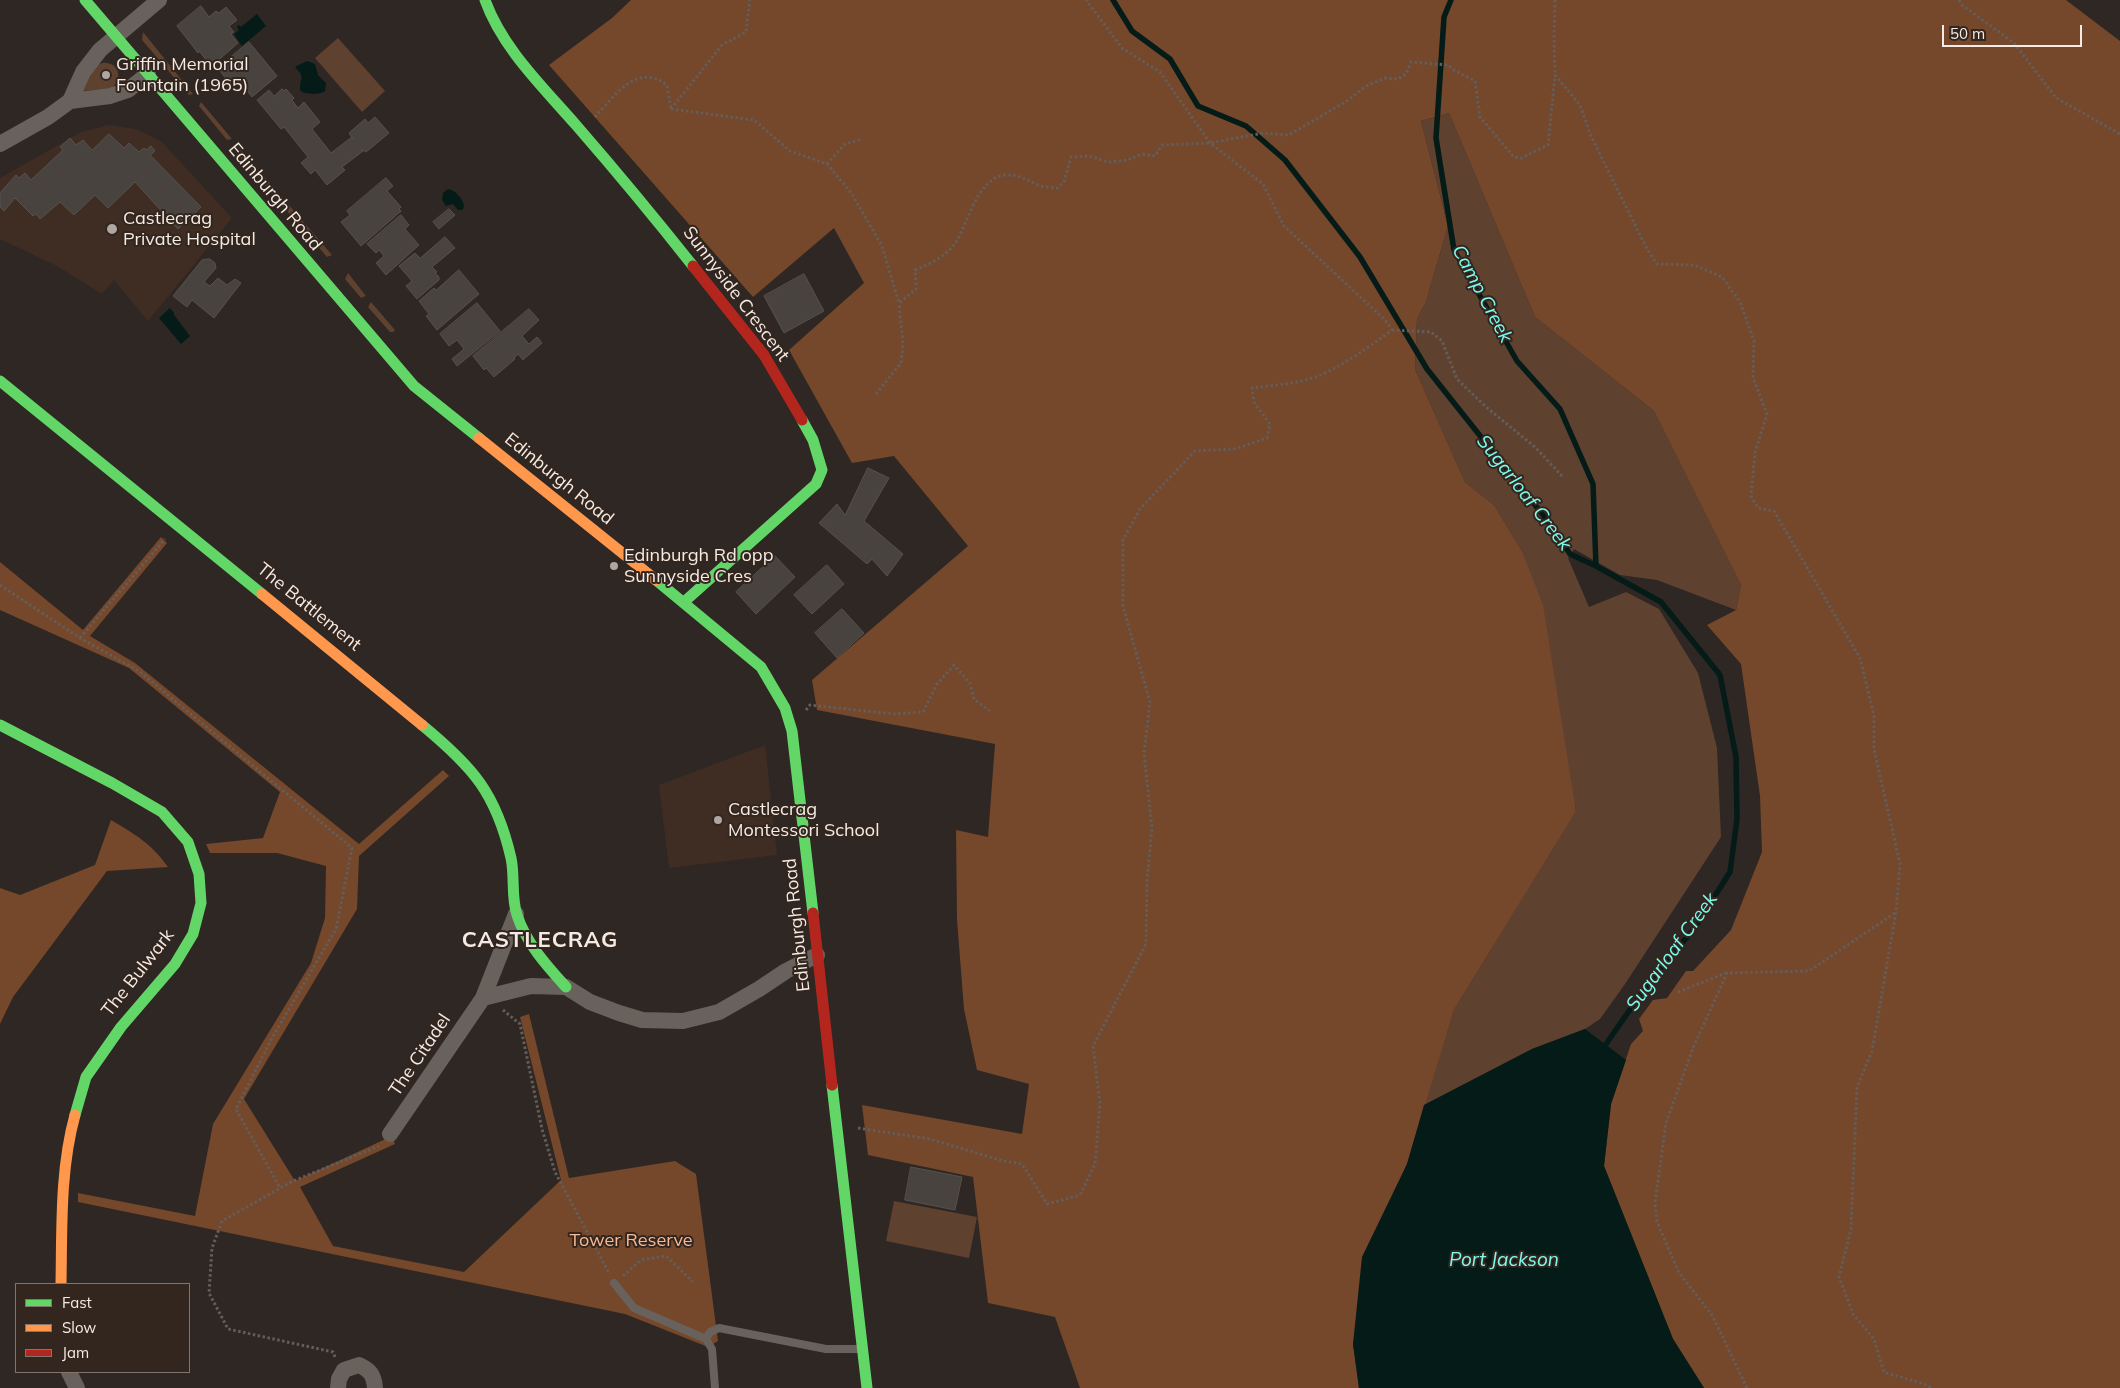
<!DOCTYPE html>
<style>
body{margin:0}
#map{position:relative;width:2120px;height:1388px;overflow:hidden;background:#2e2723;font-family:Mulish,sans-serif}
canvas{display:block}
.legend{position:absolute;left:15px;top:1283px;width:175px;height:90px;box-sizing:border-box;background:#33261e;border:1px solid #81756e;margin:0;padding:6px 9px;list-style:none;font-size:15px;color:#f5ebe6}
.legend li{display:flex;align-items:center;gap:10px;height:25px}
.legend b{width:25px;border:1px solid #81756e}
.scale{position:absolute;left:1942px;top:25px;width:140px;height:22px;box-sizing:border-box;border:2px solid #f5ebe6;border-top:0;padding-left:6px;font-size:15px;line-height:18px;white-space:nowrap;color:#f5ebe6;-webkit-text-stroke:4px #33261e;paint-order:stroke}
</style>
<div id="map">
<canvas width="2120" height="1388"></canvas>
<ul class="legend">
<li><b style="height:6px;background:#63d668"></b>Fast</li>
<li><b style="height:6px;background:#ff974d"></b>Slow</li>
<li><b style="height:6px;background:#b3261e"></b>Jam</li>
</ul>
<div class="scale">50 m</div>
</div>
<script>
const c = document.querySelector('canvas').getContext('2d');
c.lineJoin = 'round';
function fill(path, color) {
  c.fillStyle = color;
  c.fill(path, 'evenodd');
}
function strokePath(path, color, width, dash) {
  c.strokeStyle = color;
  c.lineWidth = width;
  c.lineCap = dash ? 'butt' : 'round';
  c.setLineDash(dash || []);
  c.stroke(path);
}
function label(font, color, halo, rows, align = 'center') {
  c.font = font + ' Mulish,sans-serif';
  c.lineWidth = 4;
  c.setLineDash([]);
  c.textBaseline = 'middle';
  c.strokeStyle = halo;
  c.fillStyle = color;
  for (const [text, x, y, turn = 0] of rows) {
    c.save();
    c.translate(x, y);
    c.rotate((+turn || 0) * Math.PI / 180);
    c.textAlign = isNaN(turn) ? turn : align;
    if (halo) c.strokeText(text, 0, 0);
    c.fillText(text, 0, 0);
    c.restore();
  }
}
fill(new Path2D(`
 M109,125L136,129L162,142L232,218L148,321L114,280L102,294L57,266L0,239V178L81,132Z
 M765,745L777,855L669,868L659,785Z`), '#3f2d23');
fill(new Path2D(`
 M143,32L193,94L189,95L142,40Z
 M338,38L385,91L362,112L315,58Z
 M102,63C118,61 124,78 112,88L82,91V85L98,65Z
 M201,102L232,139L227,140L199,106Z
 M1449,113L1535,317L1654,411L1741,585L1736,610L1657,580L1620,575L1574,549L1568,558L1589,607L1626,592L1659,609L1698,673L1717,748L1721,837L1625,984L1600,1019L1585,1029L1532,1049L1424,1105L1454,1010L1576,810L1522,551L1494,505L1465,482L1415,369L1417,319L1426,302L1448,226L1421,121Z
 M238,146L332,255L327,257L235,151Z
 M348,273L366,296L361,298L345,279Z
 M371,302L395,330L393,332H390L368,307Z
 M894,1201L977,1217L969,1258L886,1241Z`), '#5f412f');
fill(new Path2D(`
 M631,0H2066L2120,41V1388H1704L1673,1339L1604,1166L1611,1104L1631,1044L1643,1031L1639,1019L1653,1000L1667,998L1686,971H1693L1731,930L1762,852L1760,796L1741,664L1707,625L1736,610L1741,585L1654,411L1535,317L1449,113L1421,121L1448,226L1426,302L1417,319L1415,369L1465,482L1494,505L1522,551L1543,605L1576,811L1454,1010L1407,1164L1392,1198L1353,1344L1359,1388H1080L1055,1317L988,1303L973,1177L868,1155L862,1105L1022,1134L1029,1084L977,1070L964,1009L957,920L956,830L988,837L995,744L817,710L812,680L968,546L894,456L852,463L789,350L864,283L834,228L753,297L549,65L612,18Z
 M161,537L167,543L90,636L135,663L359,844L443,770L449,776L359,856L357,909L244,1099L295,1181L392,1136L395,1144L300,1187L333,1246L464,1272L561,1180L520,1017L529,1014L569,1178L675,1161L696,1174L718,1341L708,1347L625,1314L78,1202V1193L195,1216L213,1124L311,963L325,918L326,866L277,853H210L206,844L263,838L280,792L129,668L0,610V562L83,630Z
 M111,820C136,835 151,843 168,867L107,871L13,997L0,1024V888L20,895L95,865Z`), '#75472b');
fill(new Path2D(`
 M257,14L266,26L242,46L234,34L239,30L237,27L239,25L241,27Z
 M307,61L315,64L318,75L326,83L325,91C320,95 304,95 300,90C300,75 306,79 295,67Z
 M448,189C455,190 464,199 464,207L462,210H458L453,204L446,206L442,200L443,193Z
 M170,308L174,313V315L190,336L181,344L159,318Z
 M1585,1029L1626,1060L1611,1104L1604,1166L1673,1339L1704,1388H1359L1353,1344L1362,1257L1407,1164L1424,1105L1532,1049Z`), '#041b18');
strokePath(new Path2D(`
 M1113,0L1132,31L1170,59L1198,106L1246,126L1285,160L1360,257L1427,369L1547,520L1570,554L1596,566L1661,602L1720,675L1736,757L1737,819L1730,872L1694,929L1652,978L1606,1044
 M1451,0L1444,17L1436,138L1454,250L1517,361L1560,409L1593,484L1596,566`), '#041b18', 5.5);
const building = new Path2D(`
 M201,6L209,17L216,11L219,13L226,7L237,20L229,26L234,32L231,34L238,43L214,64L209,59L207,61L199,51L198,53L177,26Z
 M249,42L277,76L252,97L236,77L229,83L218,68Z
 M282,89L284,91L286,89L294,98L292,100L298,108L304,102L320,122L312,129L331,153L352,137L353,139L349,133L365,119L368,123L375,117L389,133L366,152L361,149L363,151L342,167L345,170L327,185L315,170L311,174L301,163L308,157L284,127L281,129L257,100L269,90L274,96Z
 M109,134L124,148L129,143L139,152L144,148L146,150L151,146L155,151L150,155L201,207L178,229L135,182L108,208L95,195L74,215L60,202L40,219L36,214L33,216L15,198L4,211L0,207V193L16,175L19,178L25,173L31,180L63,150L60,147L70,138L76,145L83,140L92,150Z
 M386,178L393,186L387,191L401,207L399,209L401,211L361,246L341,222L350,215L347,211Z
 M449,209L455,215L439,229L433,222Z
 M401,215L409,225L405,229L419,245L386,275L376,263L384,256L379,250L376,253L367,244Z
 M445,237L455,248L432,267L437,272L435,273L439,277V280L417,299L406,286L412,281L399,266L415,253L420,258Z
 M210,259L215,263L216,268L204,282L210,286L218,278L227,285L235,279L241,283L214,318L192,300L187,307L173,296L202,260Z
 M459,270L479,294L437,330L426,316L429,314L419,301L434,288L436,290Z
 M804,274L824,311L784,333L764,296Z
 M477,303L500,331L457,366L452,359L464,349L457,340L449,346L440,334Z
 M529,309L539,320L522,336L529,344L537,337L542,343L523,360L518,354L514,358L515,359L494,377L486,368L484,370L473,356Z
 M868,468L889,478L864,521L903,554L887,576L872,559L867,564L819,523L837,504L845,515Z
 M775,556L795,577L756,614L736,592Z
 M827,565L844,584L812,614L794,595Z
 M842,609L864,633L837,658L815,633Z
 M911,1167L962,1177L955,1210L905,1200Z`);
fill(building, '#49433f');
strokePath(building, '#57514d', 1);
strokePath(new Path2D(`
 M1555,0L1554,39L1555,75L1580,105L1591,136L1647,249L1657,264L1694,265L1722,277L1740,302L1754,341L1753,378L1767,414L1755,453L1751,496L1758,508L1774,511L1860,658L1874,716V749L1900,864L1896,912L1872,1051L1857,1087L1851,1229L1839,1277L1853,1314L1874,1339L1884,1372L1927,1385L1931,1388
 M1959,0L1962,5L2014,43L2056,98L2120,134
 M671,109L754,120L790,151L827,164L852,194L882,246L899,303L916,289L915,270C930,264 944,257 954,245C968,226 976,178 1005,175C1018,174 1026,180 1038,185C1043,187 1051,187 1057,188L1064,182L1071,157L1089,156L1108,162L1128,160L1142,154L1155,156L1162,145L1210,143L1263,133L1289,135L1347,101L1366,86L1385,78L1398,79L1406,74L1411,62L1448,65L1454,70L1475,81L1480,117L1514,157L1521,158L1548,145L1555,75
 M671,109L722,45L746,32L750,0
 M595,117C615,95 637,62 667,85L671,108
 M827,164L845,144L862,139
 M1392,330L1431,332L1442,341L1457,379L1486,407L1535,447L1562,476
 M876,394L901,363L903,344L899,303
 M0,585L80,638L139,671L352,848L336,929L272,1038L236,1109L280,1188
 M80,638L165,539
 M806,710L810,705L894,714L923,712L937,684L954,665L970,683L974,699L990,711
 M1678,992L1726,973
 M503,1010L520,1024L542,1129L555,1172L609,1273
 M858,1128L930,1139L1003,1161L1022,1164L1047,1204L1080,1195L1095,1164L1100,1104L1093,1046L1146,944L1147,881L1152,828L1144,753L1150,702L1123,606V540L1140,509L1195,451L1235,449L1267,438L1270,424L1254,402L1252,388C1274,385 1298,384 1318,376C1341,367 1372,345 1392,330L1385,320L1284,226L1263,184L1210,143L1160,72L1122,48L1086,0
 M623,1276L641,1260L666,1256L693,1282
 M335,1357L333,1352L228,1329L209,1293L212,1248L222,1221L291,1182L379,1146
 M1747,1388L1712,1315L1679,1273L1657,1222L1655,1203L1666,1123L1693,1048L1727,973L1809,971L1895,913`), '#645d59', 3, [2.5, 2.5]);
strokePath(new Path2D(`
 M614,1283L634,1308L706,1339L710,1332L719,1328L826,1349H860
 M706,1339L712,1349L715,1388`), '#69615c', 8);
strokePath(new Path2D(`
 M70,101L83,72L100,50L159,0
 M0,144L48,117L70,101L110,96L128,90L148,74
 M483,998L516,914
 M390,1134L483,998L531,986L566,987L590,1002L619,1013L642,1020L683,1021L719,1012L759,989L786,971L817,955
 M69,1372L77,1388
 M338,1388L339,1379L344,1370L359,1365C370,1370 374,1375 375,1388`), '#69615c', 16);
strokePath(new Path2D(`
 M85,0L414,386L479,438
 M485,0C502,48 543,87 576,125C616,171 655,218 693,266
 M0,381L262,594
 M656,580L761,667L785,708L792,731L813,913
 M684,602L816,484L822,470L813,440L802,420
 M0,725L112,783L162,812L188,842L199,874L201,903L193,934L175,964L121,1027L86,1077L75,1115
 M422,725C473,767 496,793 511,858C515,876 511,898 517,915C526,943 547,966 566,987
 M832,1085L867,1388`), '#63d668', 11);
strokePath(new Path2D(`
 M479,438L656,580
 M262,594L422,725
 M61,1284C62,1228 60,1169 75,1115`), '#ff974d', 11);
strokePath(new Path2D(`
 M693,266L764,355L802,420
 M813,913L832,1085`), '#b3261e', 11);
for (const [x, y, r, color] of [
 [106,75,5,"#afa6a2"],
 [112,229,6,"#afa6a2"],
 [614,566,5,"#afa6a2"],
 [718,820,5,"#afa6a2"]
]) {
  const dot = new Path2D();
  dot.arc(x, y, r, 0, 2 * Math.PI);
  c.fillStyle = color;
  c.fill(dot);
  strokePath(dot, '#33261e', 2);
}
label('18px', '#f5ebe6', '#33261e', [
 ["Griffin Memorial",116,65],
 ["Fountain (1965)",116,86],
 ["Castlecrag",123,219],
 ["Private Hospital",123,240],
 ["Edinburgh Rd opp",624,556],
 ["Sunnyside Cres",624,577],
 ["Castlecrag",728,810],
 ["Montessori School",728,831]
], 'left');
label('18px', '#f5ebe6', '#33261e', [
 ["Edinburgh Road",275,197,50],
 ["Sunnyside Crescent",736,294,53],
 ["Edinburgh Road",559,479,39],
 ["The Battlement",309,607,39],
 ["Edinburgh Road",797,925,-96],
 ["The Bulwark",138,973,-52],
 ["The Citadel",420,1055,-56]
]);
label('18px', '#fbb993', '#33261e', [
 ["Tower Reserve",631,1241]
]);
label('italic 19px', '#7dfcf0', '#33261e', [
 ["Camp Creek",1482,294,62],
 ["Sugarloaf Creek",1524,493,52],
 ["Sugarloaf Creek",1672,952,-54],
 ["Port Jackson",1504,1260]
]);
c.letterSpacing = '1px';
label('bold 22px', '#f5ebe6', '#33261e', [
 ["CASTLECRAG",540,940]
]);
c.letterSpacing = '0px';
</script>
